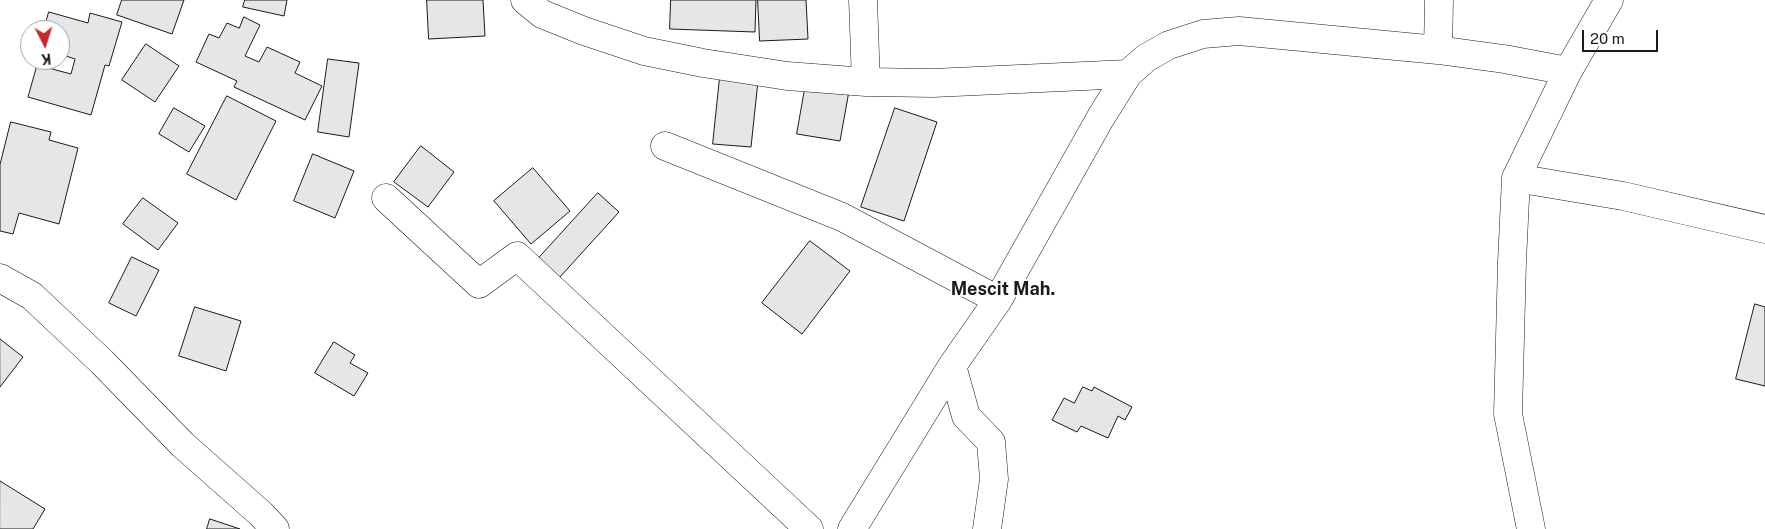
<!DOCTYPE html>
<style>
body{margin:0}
#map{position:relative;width:1765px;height:529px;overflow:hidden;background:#fff;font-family:"Public Sans",sans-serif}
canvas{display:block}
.north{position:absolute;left:20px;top:20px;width:50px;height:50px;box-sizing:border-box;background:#fff;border:1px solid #a3a3a3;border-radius:50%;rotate:175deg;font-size:14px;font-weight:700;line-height:20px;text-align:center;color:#1a1a1a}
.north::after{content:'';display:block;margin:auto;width:18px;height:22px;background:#c62828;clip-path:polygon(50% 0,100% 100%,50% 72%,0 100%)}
.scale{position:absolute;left:1582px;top:30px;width:76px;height:22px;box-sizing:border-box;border:2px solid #1a1a1a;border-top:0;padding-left:6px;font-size:15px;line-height:18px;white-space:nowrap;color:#1a1a1a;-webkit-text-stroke:4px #fff;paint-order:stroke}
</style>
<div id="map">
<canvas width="1765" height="529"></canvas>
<div class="north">K</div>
<div class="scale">20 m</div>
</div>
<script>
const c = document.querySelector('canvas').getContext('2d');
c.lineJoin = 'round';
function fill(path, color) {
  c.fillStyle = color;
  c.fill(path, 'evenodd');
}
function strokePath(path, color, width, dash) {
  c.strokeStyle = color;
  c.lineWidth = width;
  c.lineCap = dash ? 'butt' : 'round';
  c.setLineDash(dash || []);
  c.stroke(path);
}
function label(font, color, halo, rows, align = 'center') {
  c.font = font + ' "Public Sans",sans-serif';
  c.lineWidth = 4;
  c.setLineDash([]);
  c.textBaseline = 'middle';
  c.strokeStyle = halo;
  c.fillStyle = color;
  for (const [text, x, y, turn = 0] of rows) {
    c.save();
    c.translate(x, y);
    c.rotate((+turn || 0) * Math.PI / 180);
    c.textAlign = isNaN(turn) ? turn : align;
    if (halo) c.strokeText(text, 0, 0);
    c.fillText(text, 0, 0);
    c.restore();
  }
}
const building = new Path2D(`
 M122,0H184L172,34L117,15Z
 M245,0H287L284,16L243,7Z
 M427,0H483L485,36L429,39Z
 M671,0H756L755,32L670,29Z
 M758,0H806L808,39L760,41Z
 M49,12L88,23L90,13L122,22L109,66L105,65L91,115L28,97L37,65L71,74L75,59L60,54V30H44Z
 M244,17L260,25L245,56L259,62L267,47L300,62L295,73L322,86L305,120L234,87L237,81L196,62L209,34L219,38L227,23L239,28Z
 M146,44L179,66L155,102L122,80Z
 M328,59L359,63L349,137L318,132Z
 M720,77L758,81L751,147L713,144Z
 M806,83L849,91L840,141L797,134Z
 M227,96L276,121L236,200L187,174Z
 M174,108L205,126L189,152L159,134Z
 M895,108L937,122L904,221L861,207Z
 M11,122L51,132L49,140L78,148L59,224L19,213L13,234L0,231V165Z
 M421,146L454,172L428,207L394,182Z
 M313,154L354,171L335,218L294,201Z
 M533,168L570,211L531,244L494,201Z
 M598,193L619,212L559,278L538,259Z
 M143,198L178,223L158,250L123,224Z
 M810,241L850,271L802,334L762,303Z
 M132,257L159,270L136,316L109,303Z
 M1755,304L1765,307V386L1736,379Z
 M195,307L241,321L226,371L179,356Z
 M0,339L23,357L0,387Z
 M334,342L355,355L350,363L368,373L354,396L315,373Z
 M1083,387L1092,391L1094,387L1132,407L1125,420L1118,416L1108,438L1081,426L1077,432L1052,420L1064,398L1074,403Z
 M0,481L45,509L33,529H0Z
 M210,519L240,529H207Z`);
fill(building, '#e6e6e6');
strokePath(building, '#1a1a1a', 1);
const minor = new Path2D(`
 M525,0L542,14L584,31L644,51L703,63L787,76L866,82L933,83L1128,74
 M863,0L866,82
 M1438,50L1439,0
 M665,146L842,217L998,300
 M1516,178L1623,196L1765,229
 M386,198L479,284L517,256L809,529
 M0,278L32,296L102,362L183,445L261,514L275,529
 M952,366L966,416L991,442L994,479L987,529
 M852,529L952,366L998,300L1101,117L1128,74L1146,58L1169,45L1203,34L1239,31L1438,50L1504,59L1568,71
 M1531,529L1508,414L1512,262L1516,178L1568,71L1609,0`);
strokePath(minor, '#1a1a1a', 29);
strokePath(minor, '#fff', 28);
label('bold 18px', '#1a1a1a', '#fff', [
 ["Mescit Mah.",1003,289]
]);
</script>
